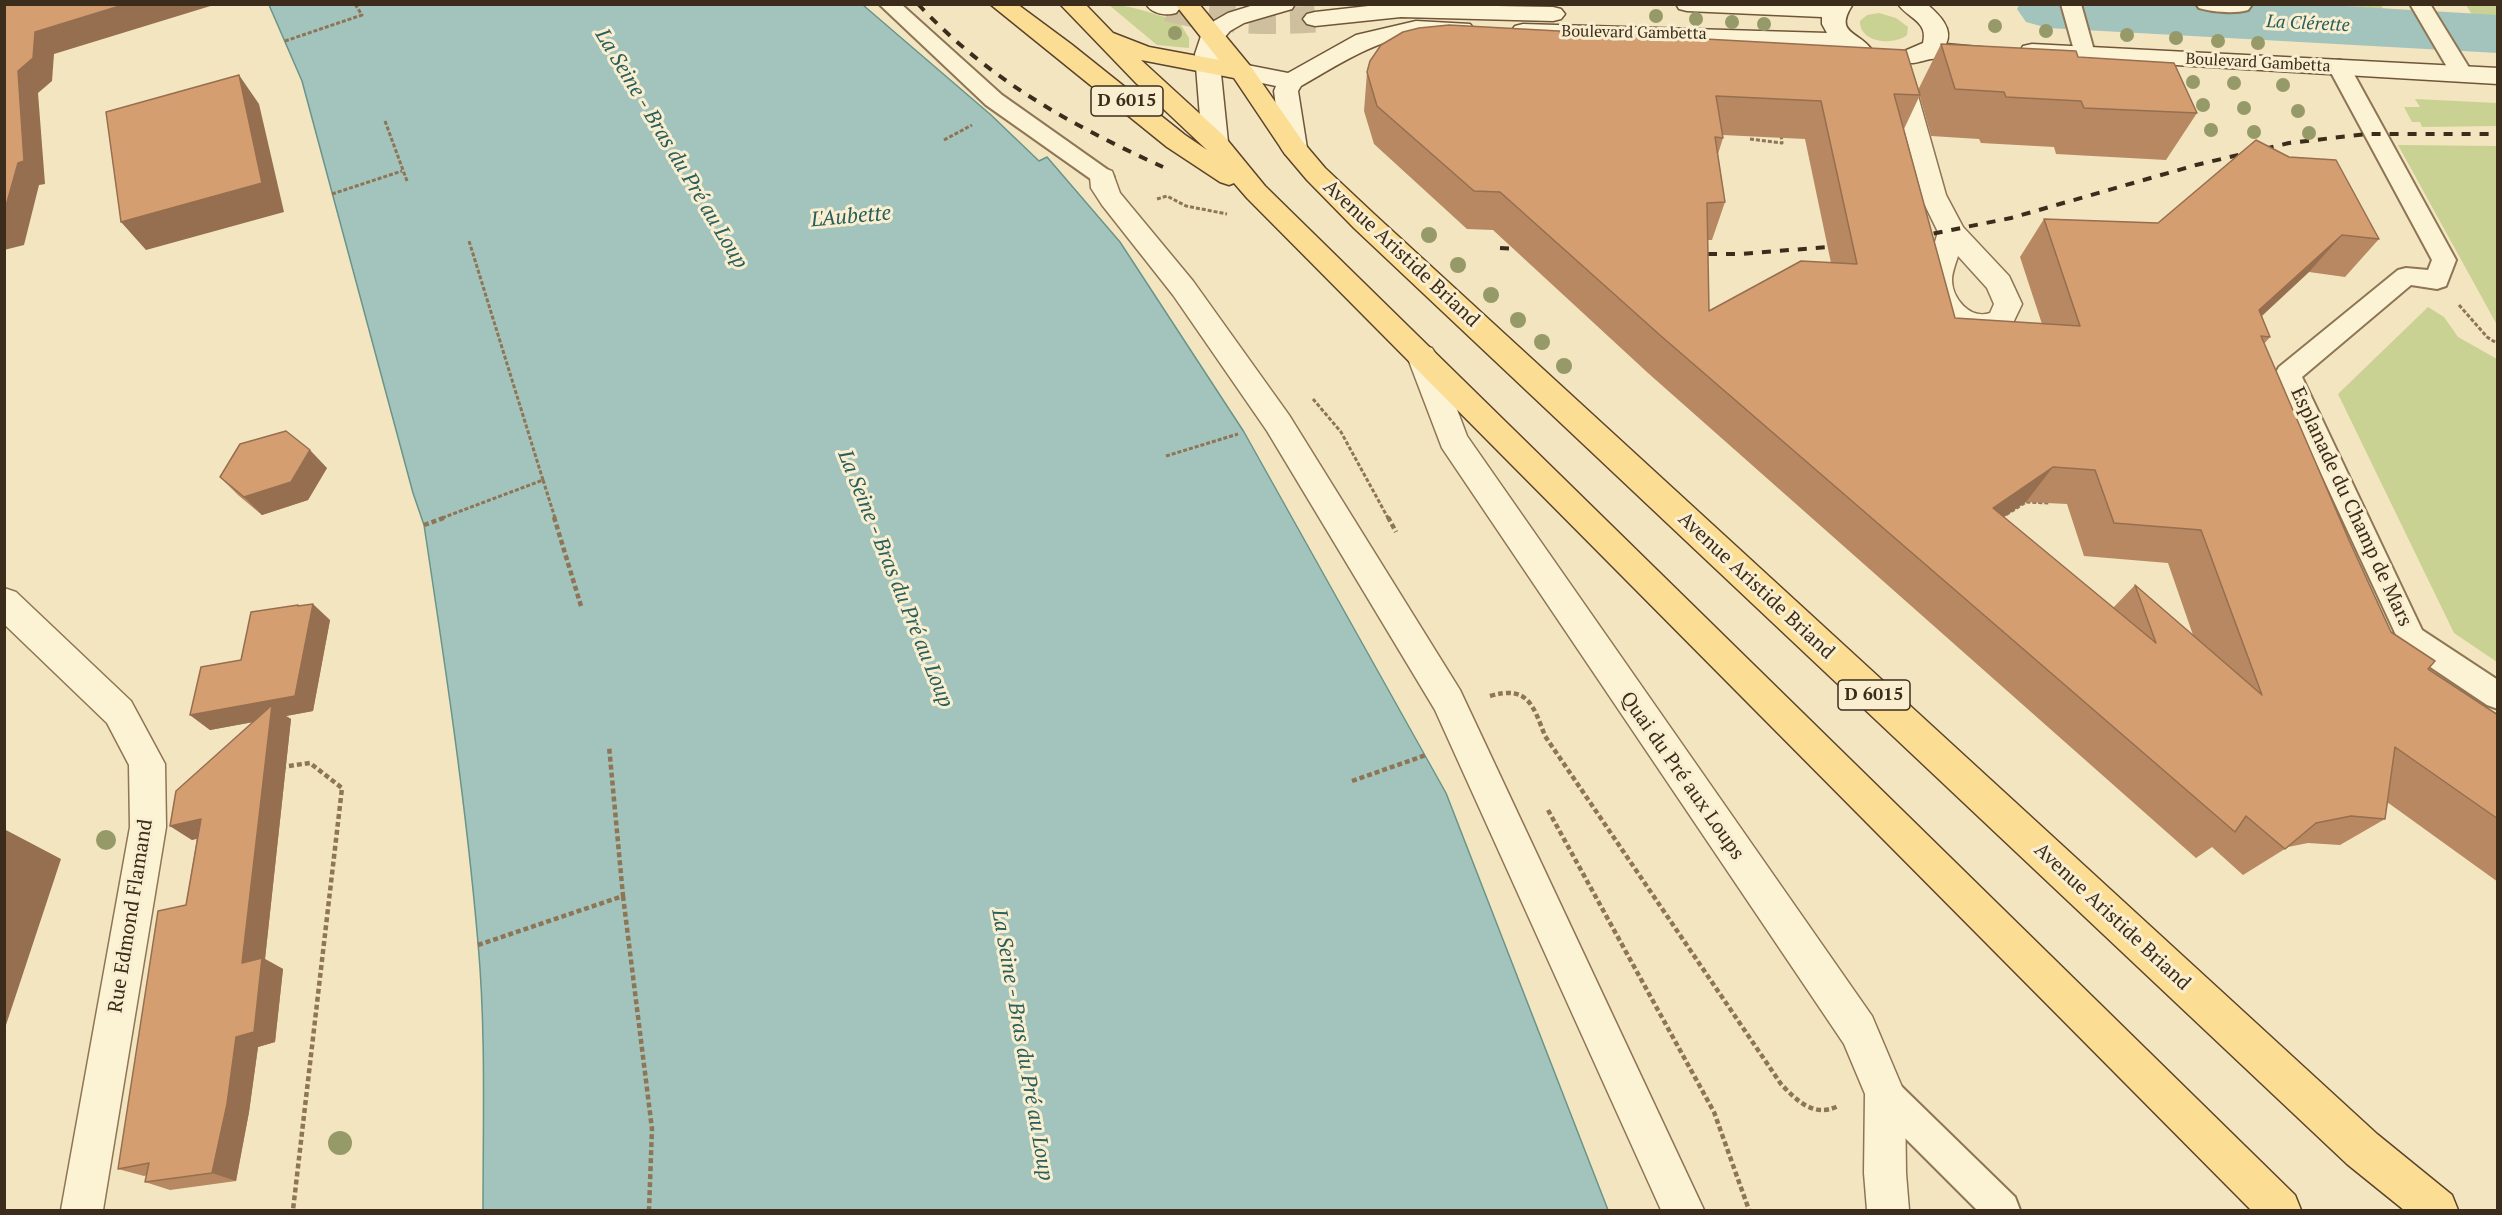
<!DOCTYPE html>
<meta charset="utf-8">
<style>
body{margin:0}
#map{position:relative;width:2502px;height:1215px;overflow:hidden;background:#f3e5c0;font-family:"PT Serif",serif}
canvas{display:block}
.frame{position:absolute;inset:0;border:6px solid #3c2c1c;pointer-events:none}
</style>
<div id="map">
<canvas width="2502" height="1215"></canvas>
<div class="frame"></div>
</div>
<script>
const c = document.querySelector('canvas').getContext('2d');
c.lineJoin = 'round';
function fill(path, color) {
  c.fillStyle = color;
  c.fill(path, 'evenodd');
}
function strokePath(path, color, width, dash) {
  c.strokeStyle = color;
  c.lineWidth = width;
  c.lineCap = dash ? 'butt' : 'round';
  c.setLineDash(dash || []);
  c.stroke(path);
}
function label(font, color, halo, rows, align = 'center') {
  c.font = font + ' "PT Serif",serif';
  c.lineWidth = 6;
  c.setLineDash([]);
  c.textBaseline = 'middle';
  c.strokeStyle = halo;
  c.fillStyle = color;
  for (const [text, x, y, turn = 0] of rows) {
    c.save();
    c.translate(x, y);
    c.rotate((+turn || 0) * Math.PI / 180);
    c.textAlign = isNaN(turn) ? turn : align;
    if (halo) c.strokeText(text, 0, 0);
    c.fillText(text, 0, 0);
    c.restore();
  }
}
fill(new Path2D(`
 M1109,5C1132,4 1155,16 1178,20L1189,38V48L1157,45Z
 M2229,5H2381L2390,21L2234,12Z
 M2466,5L2497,6V27L2479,26Z
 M1879,13L1896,18L1908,27L1907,35C1894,46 1859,43 1860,21L1867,15Z
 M2415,99L2497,103V126L2422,127L2420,122H2412L2404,107H2420Z
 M2398,145L2497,146V325Z
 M2428,307L2444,317L2458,337L2497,359V662L2454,633L2338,394Z`), '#c9d292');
const water = new Path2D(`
 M269,5H863L991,115L1039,161L1047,157L1120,242L1244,432L1446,793L1608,1210H483C483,1122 486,1031 478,943C466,803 445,664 424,525L413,493L302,81Z`);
fill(water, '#a3c4bc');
strokePath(water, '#69948a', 1.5);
fill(new Path2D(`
 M2020,4H2309L2498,15V53L2048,28L2026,22L2017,9Z`), '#a3c4bc');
strokePath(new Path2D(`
 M1168,8C1217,21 1265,22 1315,19`), '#cec09f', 27, [27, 14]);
const lane = new Path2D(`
 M879,4H901L1002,95L1111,172L1114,177L1111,182L1103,185L1095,182L986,105Z
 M2061,4H2081L2095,54L2092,59L2085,60L2078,59L2075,54Z
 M2196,4H2250L2251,6L2248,10C2234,14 2213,12 2199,8Z
 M2410,4H2430L2473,74L2470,79L2462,81L2454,79Z
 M2339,60L2346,62L2350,67L2456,260L2446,286L2437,289L2411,285L2302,377L2422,630L2498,680V709L2487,705L2402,648L2275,374L2279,367L2398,270L2406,268L2428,270L2432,260L2328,67L2332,62Z
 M1885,1076L1897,1082L2015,1197L2020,1210H1977L1873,1106L1867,1094L1873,1082Z`);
const street = new Path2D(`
 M1899,63L1908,66L1911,71L1946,195L1963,227L2009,276L2022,304L2011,327L1984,336L1951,326L1931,307L1927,300L1924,278L1938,232L1920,195L1887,71L1890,66ZM1958,256L1987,288L1994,304L1990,313C1970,320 1952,298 1952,280C1952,272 1956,263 1958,256Z
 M1103,168L1112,171L1120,193L1193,281L1289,415L1460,690L1704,1210H1661L1435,710L1267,431L1173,295L1102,205L1091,188L1090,177L1094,171Z
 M1422,345L1432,348L1437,356L1467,436L1872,1016L1905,1094L1906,1173L1909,1210H1867L1864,1173L1865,1094L1844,1044L1442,448L1407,356L1412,348Z
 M4,588L16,592L131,701L165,764L166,827L103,1210H61L130,827L129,765L107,723L4,624Z`);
const secondary = new Path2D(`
 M1146,4H1177L1180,8L1176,13C1166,16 1152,14 1146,4Z
 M1257,4H1295L1292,9L1244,23L1230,31L1224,38L1219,54L1228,142L1224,148L1215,150L1206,148L1202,142L1195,54L1201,36L1214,21L1228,13Z
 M1386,4L1553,7L1561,9L1565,14L1561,19L1553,21L1401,17L1315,26L1307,24L1303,19L1307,14L1315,12Z
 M1676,4H1853C1833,34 1859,31 1872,50L1869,55L1860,57L1841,48L1523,38L1515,36L1511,31L1515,26L1523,24L1827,33L1822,24V17L1687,11L1679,9Z
 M1898,4H1927C1938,14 1954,28 1946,44L1989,48L1992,53L1989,58C1969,63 1950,56 1931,59C1920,61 1914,65 1902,62L1899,57L1902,52L1923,43C1929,21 1907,18 1898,4Z
 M1416,21L1470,24L1474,29L1470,34C1452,39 1433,33 1415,35C1373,41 1338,65 1301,86L1298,91L1307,148L1303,154L1294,156L1285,154L1281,148L1274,91L1276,86L1233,77L1230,72L1233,67L1242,64L1288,73L1356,35Z
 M2032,44L2498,68V84L2023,56L2020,51L2023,46Z`);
const primary = new Path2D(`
 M990,4H1017L1071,44L1185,135L1207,150L1136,83L1060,4H1085L1113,33L1149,47L1219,60L1175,4H1199L1251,67L1303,142L1325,168L1374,214L2377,1134L2452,1195L2458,1210H2404L2347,1164L1354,228L1307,180L1285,154L1234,78L1141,60L1224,136L1265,186L2295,1195L2301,1210H2251L1247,198L1234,183L1229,185L1220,182L1167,147Z`);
strokePath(lane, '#8e7555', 4);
strokePath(street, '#8e7555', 3);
strokePath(secondary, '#705639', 3);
strokePath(primary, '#5b432a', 3);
strokePath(new Path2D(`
 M285,41L362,15L355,4
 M385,121L407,181
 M1750,139L1782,143L1781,134
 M944,140L972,125
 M332,194L402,171
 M1157,199L1167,196L1186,206L1227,214
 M2459,305L2487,337L2498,344
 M1313,399L1341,432L1388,518
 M1166,456L1238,434
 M543,480L555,518
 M442,518L543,480L469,241
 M2001,518L2026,502L2050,503`), '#8e7555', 3, [4, 2]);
strokePath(new Path2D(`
 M554,517L581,606
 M1388,517L1396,532
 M2000,519L2003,517
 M424,525L446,517
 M1490,696C1528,685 1533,705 1545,736L1781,1084C1797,1101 1814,1118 1838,1106
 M281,767L310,763L342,788L293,1210
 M1352,781L1426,755
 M1548,810L1714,1112L1749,1210
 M623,896L652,1129L649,1210
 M478,945L623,896L609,746`), '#8e7555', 4.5, [5, 3]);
fill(lane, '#fcf2d4');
fill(street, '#fcf2d4');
fill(secondary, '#fcf2d4');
fill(primary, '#fbdd93');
strokePath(new Path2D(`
 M918,4C989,80 1069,124 1163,167
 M1916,237L2011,218L2196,165L2289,143L2367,134H2498
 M1500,248L1531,250
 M1690,254H1740L1828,247`), '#3c2c1c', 4, [9, 9]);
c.fillStyle = '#969968';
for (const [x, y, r] of [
 [1656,16,7],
 [1696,19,7],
 [1732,22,7],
 [1764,24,7],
 [1995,26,7],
 [2046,31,7],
 [1175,33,7],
 [2127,35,7],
 [2176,38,7],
 [2218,41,7],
 [2258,43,7],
 [2193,82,7],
 [2234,83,7],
 [2283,85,7],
 [2203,105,7],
 [2244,108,7],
 [2298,111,7],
 [2211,130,7],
 [2254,132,7],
 [2309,133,7],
 [1429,235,8],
 [1458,265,8],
 [1491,295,8],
 [1518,320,8],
 [1542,342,8],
 [1564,366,8],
 [106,840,10],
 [340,1143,12]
]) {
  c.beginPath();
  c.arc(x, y, r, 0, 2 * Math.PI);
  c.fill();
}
fill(new Path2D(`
 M1941,44L2078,57L2197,113L2166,160L2056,154L2054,147L1981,143L1979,139L1931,136L1918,90Z
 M1367,72L1920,95L1904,129L1955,318L2042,324L2020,257L2044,219L2158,223L2256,140L2379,239L2345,277L2309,272L2262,316L2270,337L2264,344L2349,540L2391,632L2428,669L2498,715V882L2387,802L2385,819L2340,845L2308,843L2288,847L2243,875L2212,847L2196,858L1648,373L1493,230L1467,229L1374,144L1364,111ZM1723,135L1805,139L1831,263L1709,311L1707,240H1712L1725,202L1718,154L1723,138ZM2026,502L2067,504L2084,556L2168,563L2193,635L2135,585L2113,608L2004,517Z
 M327,468L308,500L262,515L238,495L220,477Z
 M300,606L330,620L313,711L286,716L291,719L265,959L283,969L275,1042L258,1047L249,1112L236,1181L170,1190L145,1182L147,1175L144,1176L118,1169L186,905L197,838L192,840L170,826L253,722L210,730L190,715L241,660Z`), '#b78861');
fill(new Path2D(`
 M126,4H217L54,54L52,81L38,93L45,184L39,185L24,245L4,250V213L18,71L35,32Z
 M239,75L259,104L284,212L146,250L121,222Z
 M2342,235L2309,272L2228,347L2259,310Z
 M310,450L327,468L308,500L262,515L244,497Z
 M2053,467L2026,502L1967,542L1993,508Z
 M313,604L330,620L313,711L286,716L291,719L265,959L283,969L275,1042L258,1047L249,1112L236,1181L212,1173L242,963L270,719L210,730L190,715L298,606V605L311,616Z
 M201,819L222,833L192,840L170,826Z
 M4,829L61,859L4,1031Z`), '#956f4f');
const building = new Path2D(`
 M4,4H126L35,32L33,58L18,71L24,161L18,163L4,213Z
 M1449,25L1906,50L1920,95L1894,94L1955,318L2080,326L2044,219L2158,223L2256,140L2289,157L2336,160L2379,239L2342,235L2259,310L2270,337L2261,336L2349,540L2391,632L2435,661L2428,669L2498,715V819L2395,747L2385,819L2351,816L2316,823L2285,849L2246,816L2235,832L1661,336L1500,192L1474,191L1377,106L1367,72L1370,61L1381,45L1403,32L1419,28ZM1716,96L1821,101L1857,264L1801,261L1709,311L1707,203L1725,202L1715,137L1723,138ZM2053,467L2095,470L2114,523L2201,530L2262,695L2135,585L2156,643L1993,508Z
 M1941,44L2076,51L2078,57L2174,63L2197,113L2084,108L2081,101L2006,97L2004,92L1955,89Z
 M239,75L262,183L121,222L106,112Z
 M286,431L310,450L291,482L244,497L220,477L240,444Z
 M313,604L295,696L190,715L201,667L241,660L251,612L298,605V606Z
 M272,705L242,963L262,958L254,1032L236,1037L227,1104L212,1173L145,1182L149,1163L118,1169L158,911L186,905L201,819L170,826L176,791Z`);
fill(building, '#d59e71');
strokePath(building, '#956f4f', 1.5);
label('16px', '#3c2c1c', '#f9efd0', [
 ["Boulevard Gambetta",1634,33,1],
 ["Boulevard Gambetta",2258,63,3]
]);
label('italic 18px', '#295e5c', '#f9efd0', [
 ["La Clérette",2308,24,3]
]);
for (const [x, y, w] of [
 [1127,101,72],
 [1874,695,72]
]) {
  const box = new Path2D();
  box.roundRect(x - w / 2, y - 15, w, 30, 4.5);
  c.fillStyle = '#f9efd0';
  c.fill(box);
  strokePath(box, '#3c2c1c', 1.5);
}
label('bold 18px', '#3c2c1c', null, [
 ["D 6015",1127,101],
 ["D 6015",1874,695]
]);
label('20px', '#3c2c1c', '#f9efd0', [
 ["Avenue Aristide Briand",1401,254,43],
 ["Esplanade du Champ de Mars",2351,507,65],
 ["Avenue Aristide Briand",1756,586,43],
 ["Quai du Pré aux Loups",1682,776,55],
 ["Rue Edmond Flamand",131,916,-81],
 ["Avenue Aristide Briand",2112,917,43]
]);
label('italic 21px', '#295e5c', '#f9efd0', [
 ["La Seine - Bras du Pré au Loup",671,149,59],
 ["L'Aubette",851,217,-5],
 ["La Seine - Bras du Pré au Loup",895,579,68],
 ["La Seine - Bras du Pré au Loup",1022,1045,80]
]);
</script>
